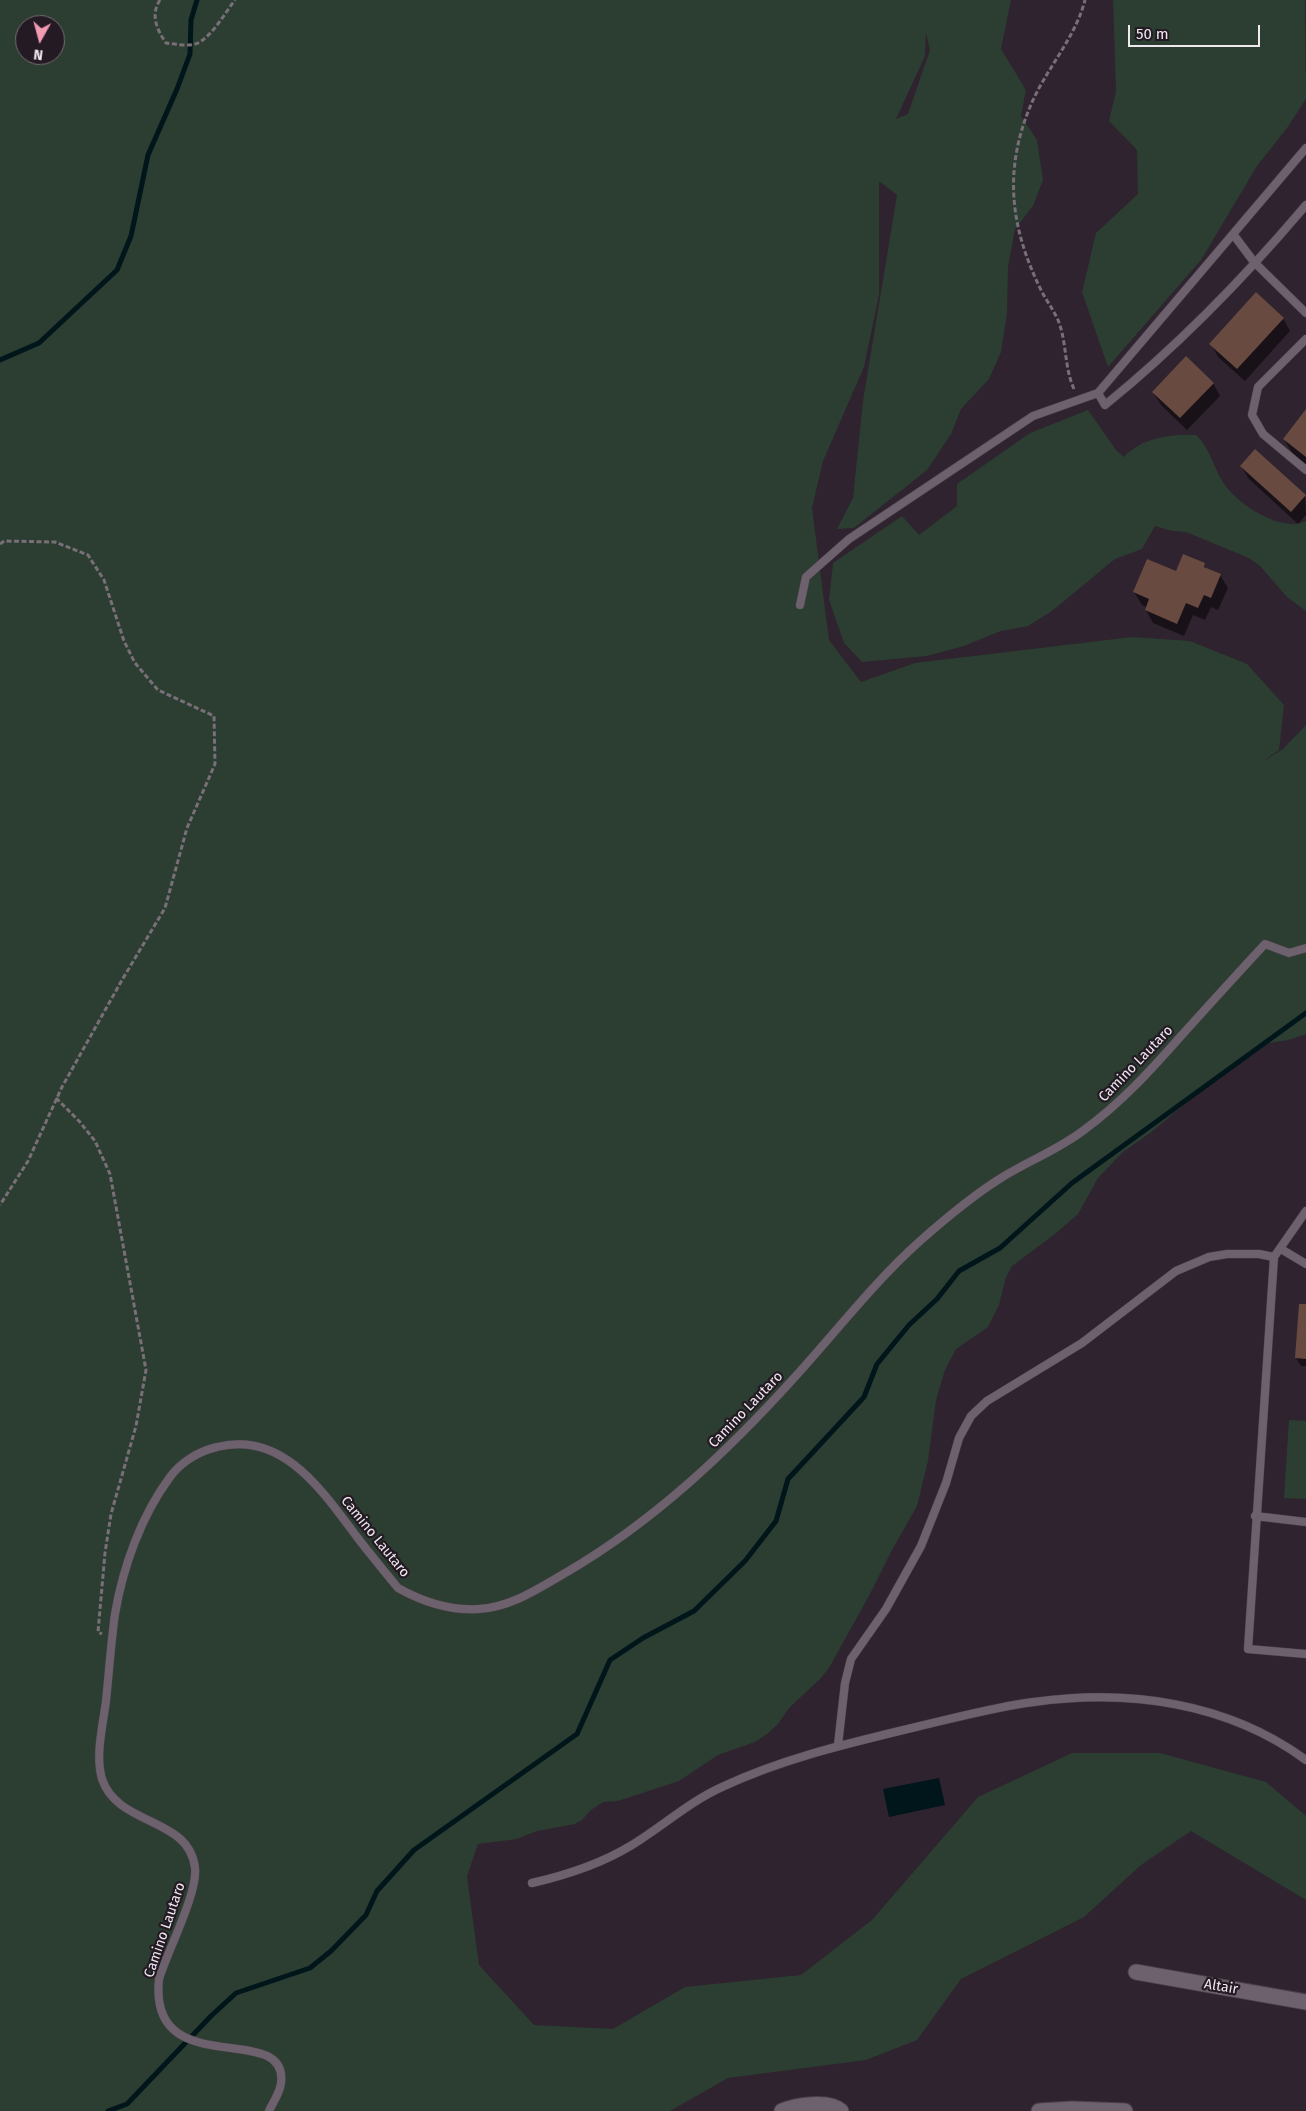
<!DOCTYPE html>
<style>
body{margin:0}
#map{position:relative;width:1306px;height:2111px;overflow:hidden;background:#2e232e;font-family:"Fira Sans",sans-serif}
canvas{display:block}
.north{position:absolute;left:15px;top:15px;width:50px;height:50px;box-sizing:border-box;background:#241a24;border:1px solid #756c75;border-radius:50%;rotate:187deg;font-size:14px;font-weight:700;line-height:20px;text-align:center;color:#efe8ef}
.north::after{content:'';display:block;margin:auto;width:18px;height:22px;background:#f19ab1;clip-path:polygon(50% 0,100% 100%,50% 72%,0 100%)}
.scale{position:absolute;left:1128px;top:25px;width:132px;height:22px;box-sizing:border-box;border:2px solid #efe8ef;border-top:0;padding-left:6px;font-size:15px;line-height:18px;white-space:nowrap;color:#efe8ef;-webkit-text-stroke:4px #241a24;paint-order:stroke}
</style>
<div id="map">
<canvas width="1306" height="2111"></canvas>
<div class="north">N</div>
<div class="scale">50 m</div>
</div>
<script>
const c = document.querySelector('canvas').getContext('2d');
c.lineJoin = 'round';
function fill(path, color) {
  c.fillStyle = color;
  c.fill(path, 'evenodd');
}
function strokePath(path, color, width, dash) {
  c.strokeStyle = color;
  c.lineWidth = width;
  c.lineCap = dash ? 'butt' : 'round';
  c.setLineDash(dash || []);
  c.stroke(path);
}
function label(font, color, halo, rows, align = 'center') {
  c.font = font + ' "Fira Sans",sans-serif';
  c.lineWidth = 4.5;
  c.setLineDash([]);
  c.textBaseline = 'middle';
  c.strokeStyle = halo;
  c.fillStyle = color;
  for (const [text, x, y, turn = 0] of rows) {
    c.save();
    c.translate(x, y);
    c.rotate((+turn || 0) * Math.PI / 180);
    c.textAlign = isNaN(turn) ? turn : align;
    if (halo) c.strokeText(text, 0, 0);
    c.fillText(text, 0, 0);
    c.restore();
  }
}
fill(new Path2D(`
 M0,0H1011L1001,49L1026,90L1021,116L1037,140L1043,180L1033,206L1015,229L1008,267L1007,313L1001,352L989,379L961,409L951,434L927,470L854,528L837,529L853,498L863,401L897,195L879,181V295L864,367L823,461L812,508L829,640L861,682L915,663L1132,637L1190,641L1247,664L1284,705L1279,750L1259,764L1283,749L1306,725V1034L1288,1040L1263,1044L1228,1068L1150,1133L1123,1152L1098,1178L1078,1214L1055,1234L1012,1266L1006,1277L999,1305L988,1327L956,1349L945,1370L936,1400L928,1461L917,1506L892,1550L871,1592L829,1668L820,1679L789,1708L778,1724L767,1734L755,1742L718,1755L679,1781L618,1801L603,1802L591,1810L582,1820L575,1824L537,1831L517,1839L478,1844L467,1876L479,1965L534,2025L613,2029L685,1987L801,1975L872,1920L978,1797L1072,1753H1160L1266,1782L1306,1816V1900L1191,1831L1141,1865L1084,1917L961,1979L917,2040L866,2060L728,2078L670,2111H0ZM25,25H55V55H25ZM926,33L930,50L908,114L896,119L925,56Z
 M1113,0H1305L1306,99L1287,128L1257,166L1201,260L1108,367L1082,292L1096,233L1138,194L1137,150L1109,121L1116,91Z
 M1088,410L1116,450L1124,457C1141,438 1171,434 1196,435C1212,451 1213,468 1225,485C1239,505 1282,533 1306,521V611L1287,597L1260,566L1249,558L1186,532L1172,531L1155,526L1142,549L1115,559L1052,611L1028,626L1001,631L964,646L927,656L862,662L844,643L829,600L833,563L902,516L919,535L957,506V484L1030,433Z
 M1289,1420L1306,1421V1499L1284,1498Z`), '#2b3e31');
fill(new Path2D(`
 M939,1778L945,1805L889,1817L883,1789Z`), '#00161a');
fill(new Path2D(`
 M1283,318L1290,331L1245,381L1218,357L1211,344Z
 M1213,383L1220,396L1187,430L1161,405L1153,392Z
 M1306,411V465L1294,456L1284,439Z
 M1241,466L1305,496L1306,515L1298,524L1249,479Z
 M1204,564L1207,570L1220,575L1228,588L1218,610L1211,607L1205,620L1193,615L1184,636L1153,623L1146,610L1147,607L1142,605L1134,592L1176,573Z
 M1306,1305V1366H1301L1296,1358Z`), '#0007');
strokePath(new Path2D(`
 M0,360L39,343L117,270L131,236L148,155L177,89L190,54L191,20L197,0
 M108,2111L127,2104L211,2016L236,1993L310,1968L331,1951L366,1915L377,1891L414,1850L577,1734L610,1660L643,1638L694,1611L745,1561L776,1521L788,1479L864,1397L877,1364L909,1325L937,1299L959,1271L1000,1248L1072,1183L1306,1013`), '#00161a', 5);
fill(new Path2D(`
 M1256,292L1284,318L1237,369L1209,344Z
 M1186,356L1214,383L1180,418L1152,392Z
 M1306,409V457L1283,439Z
 M1255,449L1306,495L1291,512L1240,466Z
 M1183,554L1205,563L1204,567L1221,574L1211,598L1204,595L1198,608L1186,603L1177,624L1145,610L1149,599L1133,592L1147,559L1176,571Z
 M1299,1304H1306V1359L1295,1358Z`), '#684a40');
const lane = new Path2D(`
 M1306,148L1098,393L1105,405C1179,345 1245,277 1306,205
 M1233,234L1254,262L1306,313
 M1306,339L1258,387L1252,415L1263,434L1306,470
 M800,605L806,577L849,539L1033,416L1098,393
 M1281,1249L1306,1264
 M1274,1257L1248,1649L1306,1654
 M1255,1516L1306,1522
 M838,1745L845,1683L851,1659L886,1609L921,1546L946,1483L959,1438L971,1416L987,1401L1082,1343L1176,1271L1209,1257L1227,1254H1259L1274,1257L1306,1211
 M532,1883C567,1875 601,1864 632,1845C663,1826 689,1802 722,1787C784,1758 850,1743 916,1727C955,1718 994,1707 1034,1702C1128,1689 1227,1702 1306,1760
 M269,2111C273,2102 280,2093 281,2083C289,2019 148,2084 159,1979C167,1952 198,1893 195,1868C189,1816 118,1827 102,1779C95,1755 103,1725 106,1701C109,1672 111,1643 115,1614C123,1567 141,1516 170,1477C181,1462 199,1451 217,1447C283,1430 323,1492 357,1537C370,1554 384,1571 398,1588C423,1602 449,1611 479,1609C512,1607 539,1588 567,1572C654,1521 727,1452 794,1378C836,1332 874,1282 920,1241C946,1218 972,1196 1001,1178C1028,1161 1058,1150 1084,1130C1121,1103 1151,1070 1181,1036C1209,1005 1237,974 1265,944L1289,953L1306,948`);
const street = new Path2D(`
 M1136,1972L1306,2002
 M782,2111C796,2105 829,2100 841,2111
 M1039,2111L1072,2109L1125,2111`);
strokePath(lane, '#4a414a', 9);
strokePath(street, '#4a414a', 17);
strokePath(new Path2D(`
 M160,0C150,15 157,30 166,43C175,44 190,47 198,43C214,34 224,14 235,0
 M1074,389C1064,367 1067,342 1058,320C1053,309 1046,300 1041,290C1011,229 1003,172 1030,107C1045,70 1075,39 1085,0
 M0,544L4,541L55,542L88,555L104,580L124,641L135,663L158,690L214,716L215,764L187,828L165,908L122,980L62,1087L28,1161L0,1205
 M56,1098L79,1121L95,1141L110,1174L146,1370L136,1426L111,1514L105,1553L98,1632L102,1634`), '#796f79', 3, [5, 2.5]);
strokePath(lane, '#6d616d', 8);
strokePath(street, '#6d616d', 15);
label('14px', '#efe8ef', '#241a24', [
 ["Camino Lautaro",1136,1064,-46],
 ["Camino Lautaro",746,1410,-46],
 ["Camino Lautaro",375,1537,51],
 ["Camino Lautaro",165,1930,-71],
 ["Altair",1221,1987,10]
]);
</script>
